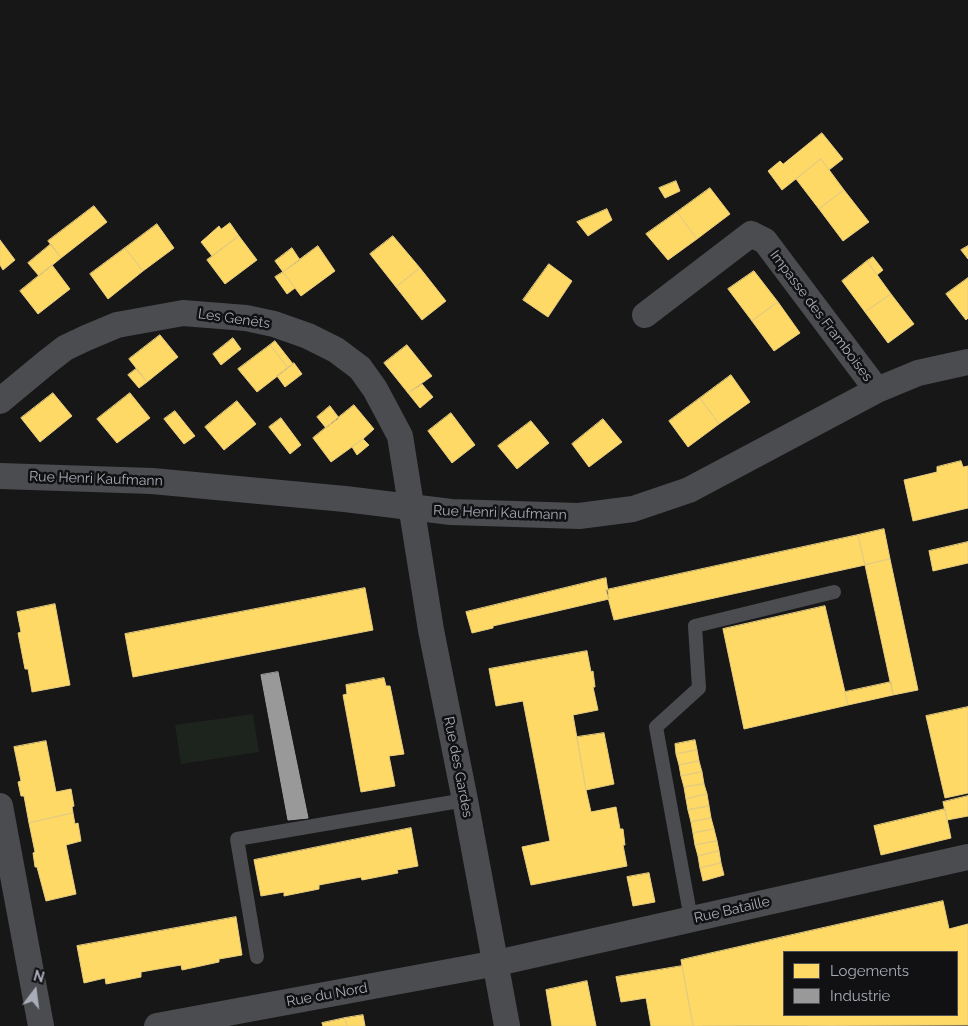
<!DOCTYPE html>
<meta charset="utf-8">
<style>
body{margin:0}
#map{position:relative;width:968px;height:1026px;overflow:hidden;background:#171717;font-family:Raleway,sans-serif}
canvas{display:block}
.legend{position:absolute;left:783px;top:951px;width:175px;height:65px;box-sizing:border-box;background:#111113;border:1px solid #4d4f55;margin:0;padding:6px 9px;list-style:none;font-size:15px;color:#a8adb8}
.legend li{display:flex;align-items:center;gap:10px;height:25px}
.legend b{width:25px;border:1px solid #4d4f55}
.north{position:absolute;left:10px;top:966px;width:50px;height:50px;-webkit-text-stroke:4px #111113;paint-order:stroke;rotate:15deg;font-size:14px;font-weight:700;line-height:20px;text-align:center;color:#a8adb8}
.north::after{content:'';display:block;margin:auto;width:18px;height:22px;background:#a8adb8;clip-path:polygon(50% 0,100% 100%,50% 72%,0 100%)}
</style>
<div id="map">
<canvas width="968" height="1026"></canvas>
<ul class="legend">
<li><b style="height:14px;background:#ffd966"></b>Logements</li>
<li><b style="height:14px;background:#999"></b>Industrie</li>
</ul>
<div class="north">N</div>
</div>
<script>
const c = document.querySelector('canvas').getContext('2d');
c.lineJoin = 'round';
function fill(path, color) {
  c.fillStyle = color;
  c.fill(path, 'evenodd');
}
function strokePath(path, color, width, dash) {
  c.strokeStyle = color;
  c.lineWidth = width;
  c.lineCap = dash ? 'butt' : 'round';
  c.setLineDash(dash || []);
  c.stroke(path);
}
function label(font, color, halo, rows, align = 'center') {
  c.font = font + ' Raleway,sans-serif';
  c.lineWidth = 5;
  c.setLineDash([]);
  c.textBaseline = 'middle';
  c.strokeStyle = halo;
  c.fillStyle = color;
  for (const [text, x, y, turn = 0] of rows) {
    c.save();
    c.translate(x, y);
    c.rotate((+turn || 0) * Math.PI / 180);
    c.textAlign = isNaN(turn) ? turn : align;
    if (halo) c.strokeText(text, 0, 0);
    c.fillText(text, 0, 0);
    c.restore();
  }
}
fill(new Path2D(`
 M253,714L259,752L181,764L175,725Z`), '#1d241e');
const homes = new Path2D(`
 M822,133L843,159L829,170L821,159L782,190L768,171L780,161L783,164Z
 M821,159L844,190L819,209L796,179Z
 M676,181L680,191L665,198L659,188Z
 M710,188L730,214L697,239L677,212Z
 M844,190L869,222L843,241L819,209Z
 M94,206L107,222L61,258L48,241Z
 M607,209L612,220L588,236L577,222Z
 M677,212L697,239L668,260L646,234Z
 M230,223L239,236L212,256L201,242L219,226L221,229Z
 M157,224L174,248L143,271L125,248Z
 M239,236L257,260L225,284L207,260Z
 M393,236L420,268L396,287L370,254Z
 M0,240L15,260L3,270L0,265Z
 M51,244L61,258L39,276L28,263Z
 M318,246L335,271L301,296L283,272Z
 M968,246V259L961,250Z
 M125,248L143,271L108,299L90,274Z
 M292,248L300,260L283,272L275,261Z
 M873,257L883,270L877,275L867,261Z
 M867,261L891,294L865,312L842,281Z
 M549,264L572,281L548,317L523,300Z
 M52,265L70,289L38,314L20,291Z
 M420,268L446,301L422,320L396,287Z
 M754,271L778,302L752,321L728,289Z
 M283,272L295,288L287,294L275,277Z
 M968,278V318L966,320L946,294Z
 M891,294L914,324L888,343L865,312Z
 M778,302L800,333L774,351L752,321Z
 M160,335L178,357L147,382L129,359Z
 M233,338L241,349L221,365L213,354Z
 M275,341L293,364L288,368L270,345Z
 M270,345L288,368L257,392L238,369Z
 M407,345L432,376L408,393L384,363Z
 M294,363L302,374L285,387L277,376Z
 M136,369L147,382L139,388L128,375Z
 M731,375L750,402L719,424L700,398Z
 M422,384L433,397L420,408L408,393Z
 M53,393L72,416L40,442L21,418Z
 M130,393L150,418L117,443L97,419Z
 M700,398L719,424L688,447L669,421Z
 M237,401L256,424L224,450L205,427Z
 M354,405L374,429L363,439L331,462L313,438Z
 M330,406L339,418L326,428L317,417Z
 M175,411L195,436L184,444L164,419Z
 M451,413L475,445L452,463L428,431Z
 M281,418L301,445L290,454L269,427Z
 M603,419L622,442L589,467L572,444Z
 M531,421L549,443L517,469L498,446Z
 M363,439L369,445L357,455L352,447Z
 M961,461L963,467L968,466V508L913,521L904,480L937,472V467Z
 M884,529L890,559L865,565L858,535Z
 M858,535L865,565L614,620L606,590Z
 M968,542V563L933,571L929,551Z
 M890,559L918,690L893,695L865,565Z
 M606,578L609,599L493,626V628L472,633L466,612Z
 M365,588L373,630L133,677L125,634Z
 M55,604L70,685L32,692L28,669H25L18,633L21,632L17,612Z
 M825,606L848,705L744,729L723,629Z
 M587,651L591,672L593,671L595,687H593L598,710L573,715L586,790L591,812L616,807L620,829H623L625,845H623L627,866L531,885L522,847L550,841L523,701L496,706L489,669Z
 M384,678L386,686H390L404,754L389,756L395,786L361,792L343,695L347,694L346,685Z
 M891,682L893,695L848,705L845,692Z
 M968,707V793L945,798L926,716Z
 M604,733L614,784L586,790L577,737Z
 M695,740L697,750L676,754L675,744Z
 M46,741L56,792L71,789L74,806L72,807L73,813L29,823L24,796H21L18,782L21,781L14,747Z
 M697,750L699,761L679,765L676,754Z
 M699,761L702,772L681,776L679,765Z
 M702,772L704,784L684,787L681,776Z
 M704,784L707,794L686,799L684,787Z
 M707,794L709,806L688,810L686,799Z
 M968,796V816L947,820L943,802Z
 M709,806L711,818L691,822L688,810Z
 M945,809L951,838L881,855L874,826Z
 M73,813L75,824L78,823L81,841L66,845L76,894L46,901L37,867H35L33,853L35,852L29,823Z
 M711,818L714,829L693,833L691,822Z
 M411,828L418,866L397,870L398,873L362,880L361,877L319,885V889L284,896V892L261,896L254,860Z
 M714,829L717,841L695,845L693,833Z
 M717,841L719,851L698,856L695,845Z
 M719,851L721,863L700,868L698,856Z
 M721,863L724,875L703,881L700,868Z
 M649,873L655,902L633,906L627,877Z
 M943,901L949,929L968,924V1025L693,1026L681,960ZM784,952H957V1015H784Z
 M236,917L242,955L219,959V962L182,970L181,965L141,972V977L106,984L105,978L84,983L77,946Z
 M682,966L693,1026H651L646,998L621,1002L616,977Z
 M587,981L596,1026H552L546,990Z
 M363,1015L365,1026H347L345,1018Z
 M345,1018L347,1026H323L322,1023Z`);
fill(homes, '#ffd966');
strokePath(homes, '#e5cc7f', 1);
const industry = new Path2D(`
 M278,672L308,818L288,820L261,675Z`);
fill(industry, '#999');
strokePath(industry, '#9e9fa2', 1);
strokePath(new Path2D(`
 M691,919L656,727L699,688L695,626L834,592
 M257,957L237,839L465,800`), '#4b4c50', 14);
strokePath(new Path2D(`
 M645,315L751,234L765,241L877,390
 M0,401L47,362L65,348L86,338L117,325L183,313L246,318L274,324L308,336L336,350L360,368L375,389L400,436L431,630L465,800L507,1026
 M0,476L152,481L345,499L451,512L579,516L633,509L689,490L877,390L918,373L968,362
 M0,806L41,1026
 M157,1026L497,963L968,857`), '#4b4c50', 26);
label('14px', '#a8adb8', '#111113', [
 ["Impasse des Framboises",821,316,53],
 ["Les Genêts",234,319,8],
 ["Rue Henri Kaufmann",96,479,2],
 ["Rue Henri Kaufmann",500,513,2],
 ["Rue des Gardes",458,767,79],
 ["Rue Bataille",732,910,-13],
 ["Rue du Nord",327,995,-10]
]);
</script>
